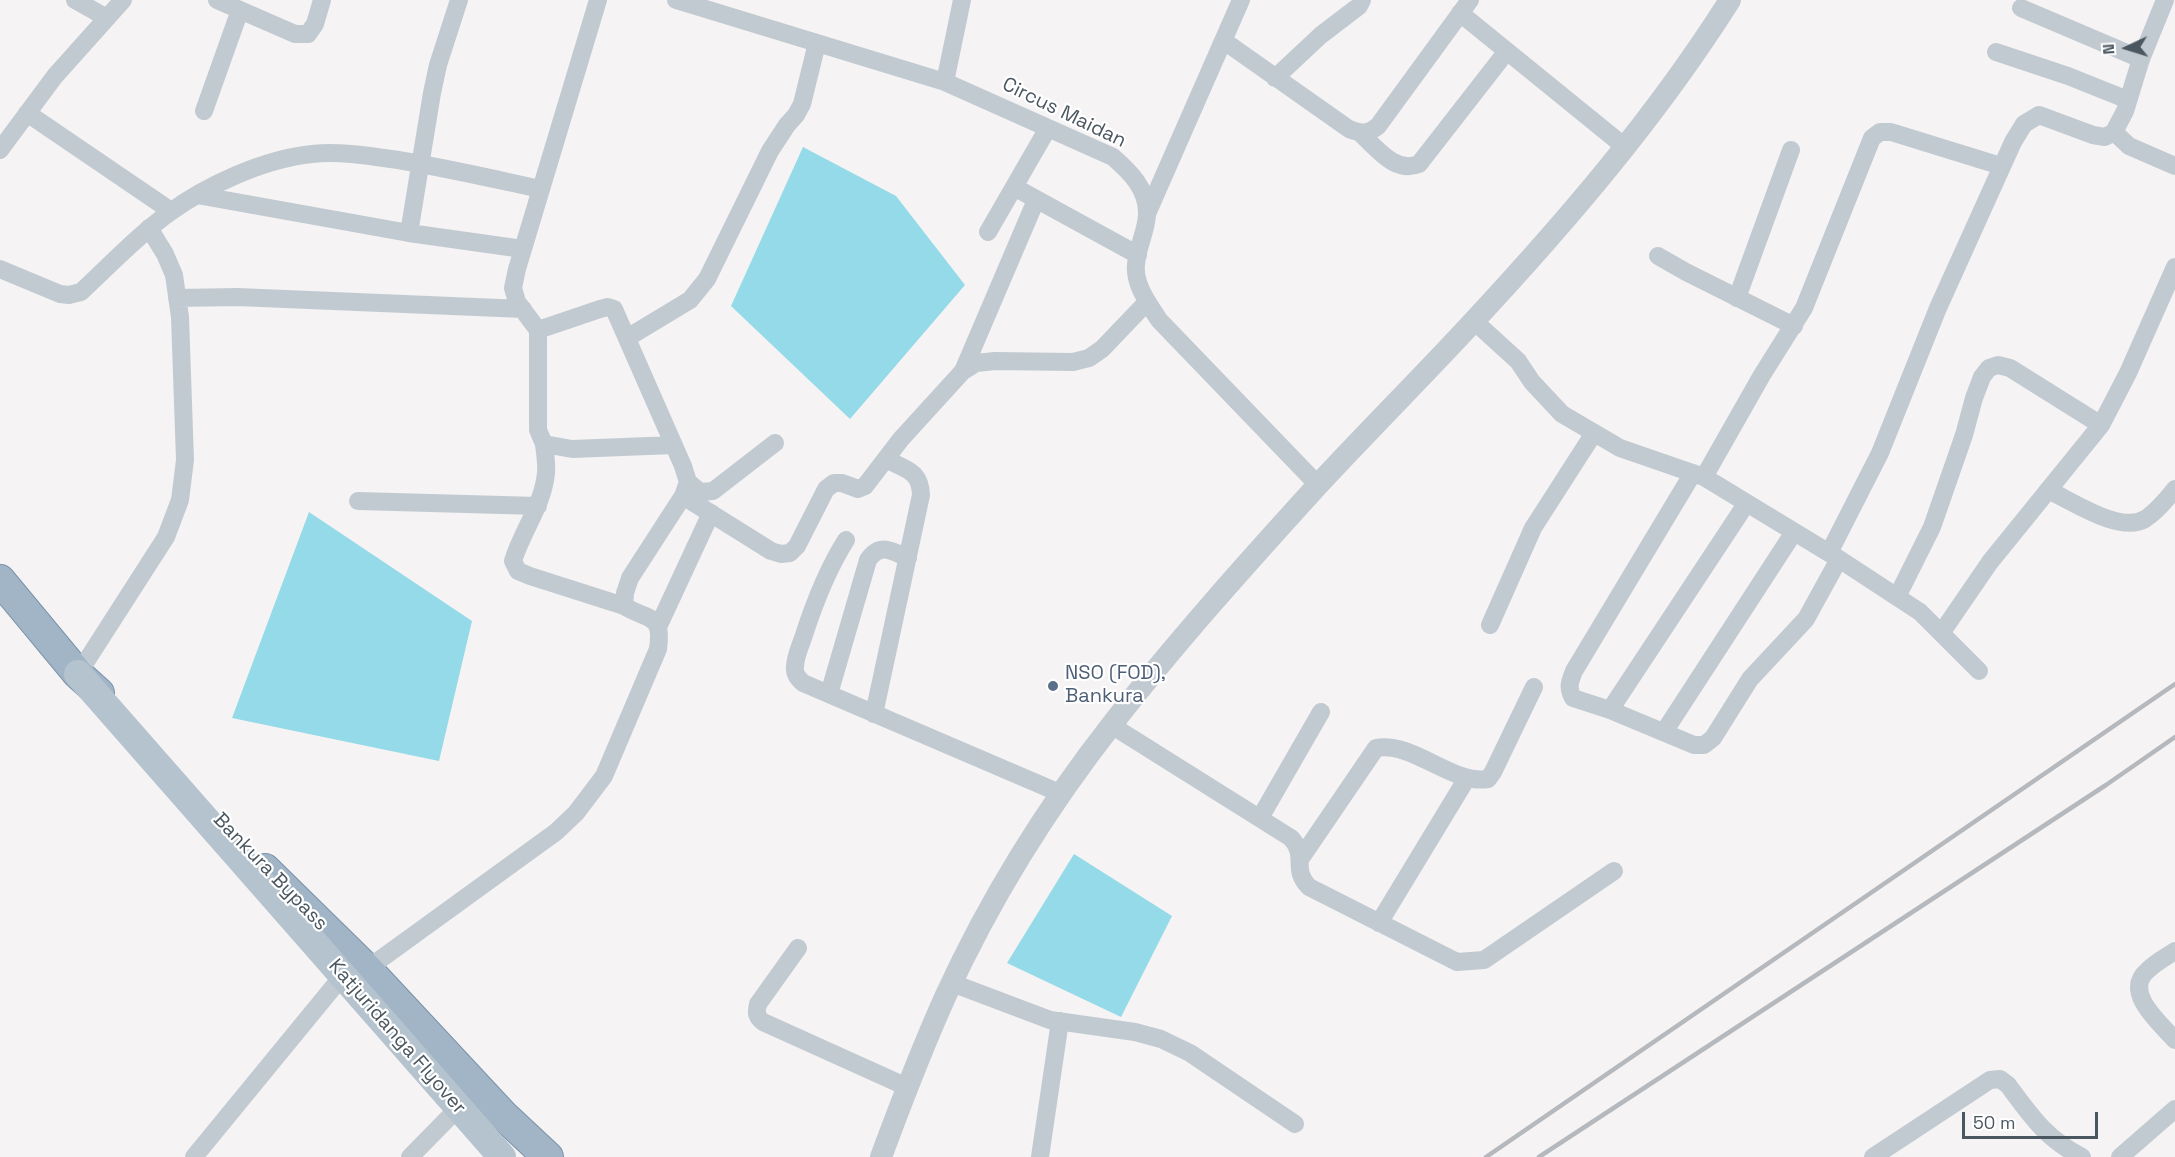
<!DOCTYPE html>
<style>
body{margin:0}
#map{position:relative;width:2175px;height:1157px;overflow:hidden;background:#f5f3f3;font-family:"Space Grotesk",sans-serif}
canvas{display:block}
.north{position:absolute;left:2097px;top:18px;width:60px;height:60px;-webkit-text-stroke:4px #fff;paint-order:stroke;rotate:266deg;font-size:16px;font-weight:700;line-height:24px;text-align:center;color:#4b5760}
.north::after{content:'';display:block;margin:auto;width:21px;height:27px;background:#4b5760;clip-path:polygon(50% 0,100% 100%,50% 72%,0 100%)}
.scale{position:absolute;left:1962px;top:1112px;width:136px;height:27px;box-sizing:border-box;border:3px solid #4b5760;border-top:0;padding-left:8px;font-size:18px;line-height:21px;white-space:nowrap;color:#4b5760;-webkit-text-stroke:4px #fff;paint-order:stroke}
</style>
<div id="map">
<canvas width="2175" height="1157"></canvas>
<div class="north">N</div>
<div class="scale">50 m</div>
</div>
<script>
const c = document.querySelector('canvas').getContext('2d');
c.lineJoin = 'round';
function fill(path, color) {
  c.fillStyle = color;
  c.fill(path, 'evenodd');
}
function strokePath(path, color, width, dash) {
  c.strokeStyle = color;
  c.lineWidth = width;
  c.lineCap = dash ? 'butt' : 'round';
  c.setLineDash(dash || []);
  c.stroke(path);
}
function label(font, color, halo, rows, align = 'center') {
  c.font = font + ' "Space Grotesk",sans-serif';
  c.lineWidth = 4.5;
  c.setLineDash([]);
  c.textBaseline = 'middle';
  c.strokeStyle = halo;
  c.fillStyle = color;
  for (const [text, x, y, turn = 0] of rows) {
    c.save();
    c.translate(x, y);
    c.rotate((+turn || 0) * Math.PI / 180);
    c.textAlign = isNaN(turn) ? turn : align;
    if (halo) c.strokeText(text, 0, 0);
    c.fillText(text, 0, 0);
    c.restore();
  }
}
fill(new Path2D(`
 M803,147L896,196L965,285L850,419L731,306Z
 M309,512L472,621L439,761L232,718Z
 M1074,854L1172,916L1121,1017L1007,963Z`), '#95dae8');
const trunk = new Path2D(`
 M0,580L78,674L99,693
 M265,869L367,969L503,1115L548,1157`);
strokePath(trunk, '#7992aa', 32);
strokePath(new Path2D(`
 M75,0L107,18
 M217,0L295,34H308L315,24L322,0
 M598,0L517,269L513,288L517,302L538,330V430L544,444L572,449L674,445
 M676,0L945,82L1113,157C1130,172 1148,189 1147,215C1146,232 1137,248 1136,265C1134,285 1149,304 1159,320L1318,485
 M2021,8L2141,59
 M1460,13L1625,147
 M1224,41L1349,129C1362,134 1368,134 1378,126L1470,0
 M1996,52L2068,76L2128,100
 M1275,78L1321,35L1359,6L1362,0
 M945,82L962,0
 M204,111L240,10
 M27,113L171,211
 M2114,132L2129,146L2175,166
 M1360,133C1377,148 1395,174 1419,164L1507,51
 M0,150L55,76L123,0
 M1014,187L1138,255
 M197,195L409,233L523,249
 M1147,214L1241,0
 M988,232L1048,128
 M409,233L432,93L438,65L459,0
 M1658,256L1686,272L1794,326
 M0,269L60,294L69,295L81,292C110,265 137,236 169,213C207,185 264,159 312,154C340,151 370,156 398,160C446,168 494,179 541,189
 M177,298L238,297L523,309
 M1737,298L1791,150
 M1474,321L1518,361L1532,382L1562,414L1620,448L1704,477L1839,559L1920,612L1979,671
 M627,338L690,300L707,279L770,151L787,125L796,115L802,104L817,43
 M963,371L1036,200
 M544,444C545,454 547,464 546,473C543,505 522,531 513,561L518,571L530,576L624,606
 M1693,473L1574,671C1570,681 1567,687 1573,698L1610,710L1694,745H1704L1713,738L1750,679L1806,619L1839,559
 M1704,477L1762,375L1804,308L1872,138L1880,132H1891L2001,166
 M688,482L700,492L713,491L775,443
 M2048,490C2072,501 2120,534 2145,519C2156,512 2167,499 2175,489
 M683,496L771,551L781,554L790,553L797,546L826,489L834,483H842L858,489L865,486L901,439L963,371L976,363L995,361L1073,362L1089,358L1102,349L1147,302
 M358,501L538,506
 M846,540C827,570 815,601 804,635C801,645 795,656 795,667C794,674 798,678 803,683L1062,794
 M1829,553L1880,453L1938,308L2013,142L2024,124L2039,115L2093,135L2105,137L2114,132L2125,111L2141,59L2165,0
 M1897,597L1932,527L1964,435L1974,398L1982,377L1989,368L1998,365L2010,368L2101,425
 M659,625L711,513
 M1490,625L1533,528L1594,433
 M1942,632L1990,562L2101,425L2128,373L2175,267
 M78,674L166,537L180,500L185,460L180,317L174,275L165,254L149,228
 M829,694L868,560C880,542 892,551 908,558
 M1610,710L1746,504
 M874,714L921,495C920,470 906,470 886,459
 M1111,725L1291,838C1308,857 1291,869 1309,887L1457,962L1484,960L1614,871
 M1664,732L1794,532
 M1260,818L1321,712
 M1301,858L1376,748C1413,741 1452,785 1488,779L1493,772L1534,687
 M1379,923L1467,778
 M798,948L758,1004C756,1013 756,1016 763,1022L907,1087
 M2175,951C2166,957 2156,962 2148,970C2122,992 2160,1023 2175,1040
 M367,969L556,832L576,813L604,776L658,649C663,613 649,621 624,606L625,593L630,578L683,496L688,482L683,466L614,309L608,307L600,309L538,330
 M952,983L1050,1020L1135,1032L1161,1039L1190,1053L1295,1124
 M194,1157L349,968
 M410,1157L466,1100
 M1040,1157L1060,1021
 M1873,1157L1990,1080L2000,1079L2008,1085C2031,1116 2046,1139 2082,1157
 M2120,1157L2175,1109`), '#c2cad1', 18);
strokePath(new Path2D(`
 M881,1157C901,1103 922,1048 946,995C990,899 1048,806 1113,723C1177,641 1247,563 1317,486C1368,431 1421,378 1472,323C1566,222 1656,117 1730,0`), '#c2cad1', 22);
strokePath(trunk, '#a2b5c6', 30);
strokePath(new Path2D(`
 M1486,1157L2175,684
 M1539,1157L2106,785L2175,737`), '#b5b8bc', 4.5);
strokePath(new Path2D(`
 M78,674L502,1157`), '#b5c3cf', 28);
for (const [x, y, r, color] of [
 [1053,686,6,"#5c6f8a"]
]) {
  const dot = new Path2D();
  dot.arc(x, y, r, 0, 2 * Math.PI);
  c.fillStyle = color;
  c.fill(dot);
  strokePath(dot, '#fff', 2);
}
label('20px', '#4b5760', '#fff', [
 ["Circus Maidan",1064,113,26],
 ["Bankura Bypass",270,872,46],
 ["Katjuridanga Flyover",397,1037,49]
]);
label('20px', '#4e5e75', '#fff', [
 ["NSO (FOD),",1065,674],
 ["Bankura",1065,697]
], 'left');
</script>
